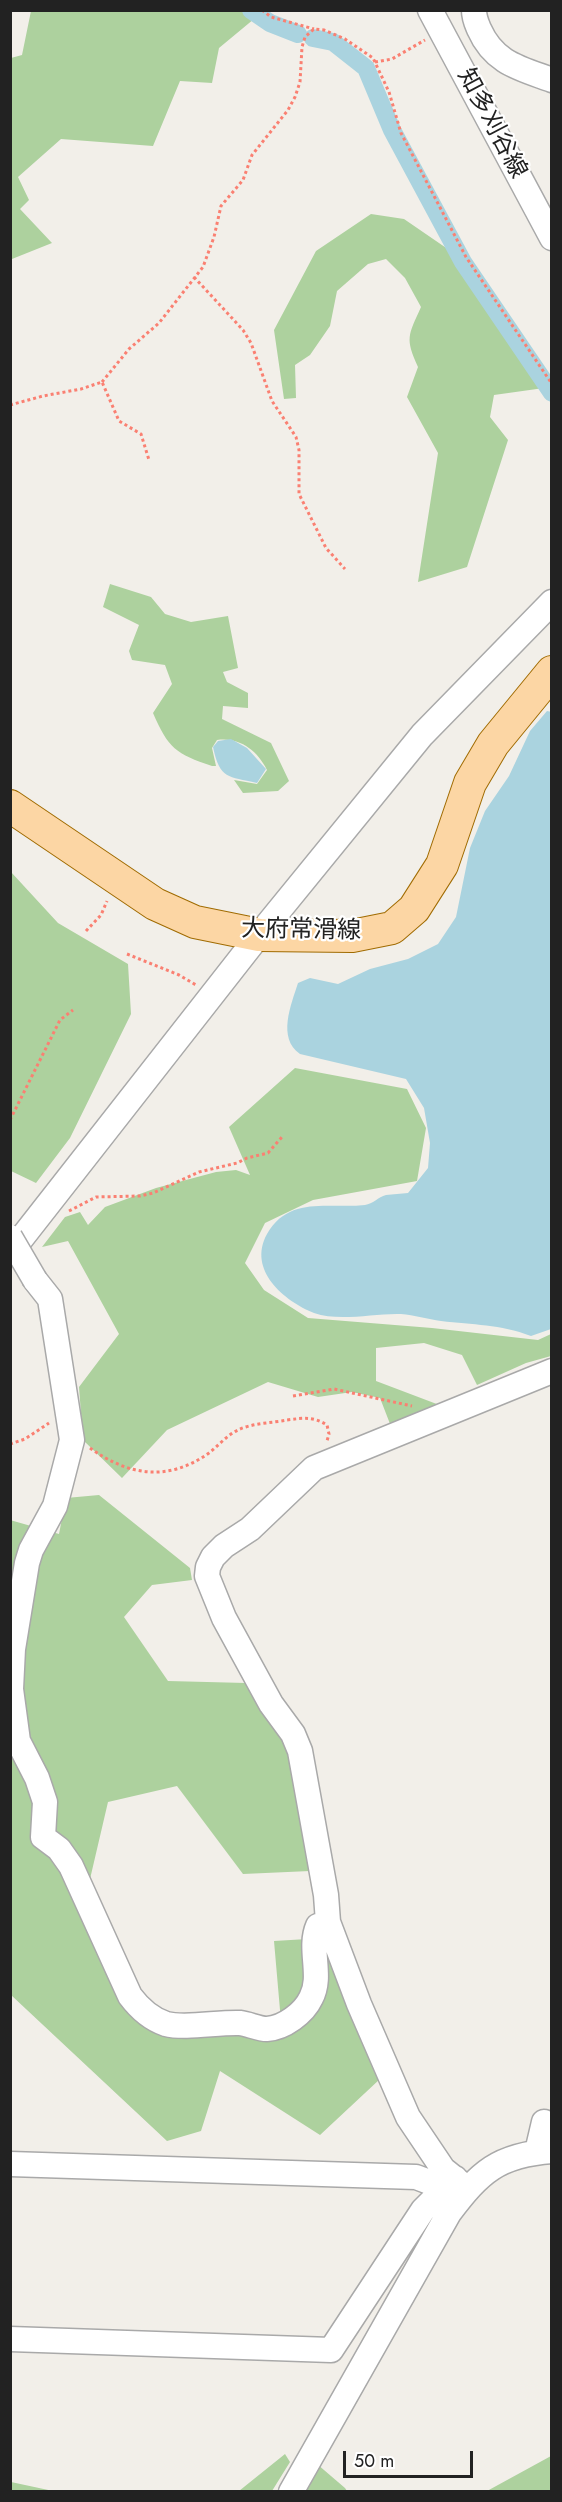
<!DOCTYPE html>
<meta charset="utf-8">
<style>
body{margin:0}
#map{position:relative;width:562px;height:2502px;overflow:hidden;background:#f2efe9;font-family:Jost,sans-serif}
canvas{display:block}
.frame{position:absolute;inset:0;border:12px solid #222;pointer-events:none}
.scale{position:absolute;left:343px;top:2451px;width:130px;height:27px;box-sizing:border-box;border:3px solid #222;border-top:0;padding-left:8px;font-size:18px;line-height:21px;white-space:nowrap;color:#222;-webkit-text-stroke:4px #fff;paint-order:stroke}
</style>
<div id="map">
<canvas width="562" height="2502"></canvas>
<div class="frame"></div>
<div class="scale">50 m</div>
</div>
<script>
const c = document.querySelector('canvas').getContext('2d');
c.lineJoin = 'round';
function fill(path, color) {
  c.fillStyle = color;
  c.fill(path, 'evenodd');
}
function strokePath(path, color, width, dash) {
  c.strokeStyle = color;
  c.lineWidth = width;
  c.lineCap = dash ? 'butt' : 'round';
  c.setLineDash(dash || []);
  c.stroke(path);
}
function label(font, color, halo, rows, align = 'center') {
  c.font = font + ' Jost,"Noto Sans JP",sans-serif';
  c.lineWidth = 4.5;
  c.setLineDash([]);
  c.textBaseline = 'middle';
  c.strokeStyle = halo;
  c.fillStyle = color;
  for (const [text, x, y, turn = 0] of rows) {
    c.save();
    c.translate(x, y);
    c.rotate((+turn || 0) * Math.PI / 180);
    c.textAlign = isNaN(turn) ? turn : align;
    if (halo) c.strokeText(text, 0, 0);
    c.fillText(text, 0, 0);
    c.restore();
  }
}
fill(new Path2D(`
 M256,11L260,14L219,48L212,83L180,81L153,146L61,139L18,177L29,200L20,209L52,243L12,259L11,58L22,55L31,11Z
 M371,214L404,219L455,254L544,388L494,395L490,417L508,440L467,567L418,582L438,453L407,397L418,367C405,338 408,336 421,307L405,278L386,259L368,264L337,291L330,326L310,355L295,365L296,398L284,399L274,330L316,251Z
 M110,584L151,597L165,614L191,622L228,616L238,668L223,672L227,682L248,693V708L223,706L222,719L271,743L289,781L278,791L243,793L234,780L257,784L267,770C257,750 239,737 217,740L212,748L216,766H212C176,754 168,748 153,713L172,684L165,665L132,660L129,651L139,625L103,607Z
 M11,872L58,923L128,964L131,1014L70,1138L36,1183L11,1171Z
 M295,1068L407,1089L426,1128L417,1181L313,1200L265,1223L245,1263L264,1290L308,1318L432,1328L538,1340L551,1334V1356L526,1363L477,1385L462,1355L424,1343L376,1348V1381L442,1406L392,1429L380,1398L352,1392L318,1397L268,1382L167,1430L122,1478L83,1440L79,1387L119,1334L68,1241L42,1247L65,1217L80,1212L88,1225L105,1207L156,1188L216,1172L236,1170L250,1175L229,1127Z
 M99,1495L190,1568L192,1580L152,1585L124,1617L168,1681L246,1683L287,1747L310,1871L243,1874L177,1786L108,1802L83,1909L132,2011L282,2033L274,1941L324,1938L380,2079L320,2135L220,2071L201,2131L167,2141L11,1995L10,1520L59,1534L66,1498Z
 M285,2454L290,2462L272,2491H239Z
 M551,2456V2491H487Z
 M317,2464L345,2488L347,2491L300,2492Z
 M10,2482H11L53,2491H11Z`), '#add19e');
fill(new Path2D(`
 M547,711L552,712L551,1329L531,1336C500,1324 473,1325 441,1321C428,1319 414,1315 401,1314C374,1313 340,1322 314,1313C284,1301 247,1270 267,1234C289,1195 329,1209 365,1205C373,1204 378,1197 386,1195C393,1194 401,1194 408,1193L428,1168L430,1143L424,1108L406,1079L300,1054C277,1038 291,1005 298,983L310,978L338,984L370,969L408,959L438,944L456,917L470,848L485,811L509,776L530,731Z
 M231,739L247,748L266,769L257,783C228,776 220,780 213,747L218,741Z`), '#aad3df');
strokePath(new Path2D(`
 M251,10L270,23L298,34
 M313,38L333,42L366,68L392,130L463,262L552,393`), '#aad3df', 18);
const minor = new Path2D(`
 M430,10L552,238
 M474,10C474,18 476,22 479,29C494,63 519,68 552,80
 M10,1253L259,935L422,735L552,602
 M35,1280L50,1299L72,1440L55,1506L31,1550L27,1563L13,1649L11,1689L18,1741L37,1778L45,1802L43,1837L59,1849L71,1866L130,1996C139,2008 151,2019 166,2024C186,2029 218,2022 240,2023C249,2024 258,2029 267,2029C284,2028 304,2013 311,1998C323,1976 308,1949 318,1926L328,1922
 M537,2152L544,2122
 M10,2164L416,2177L445,2188
 M468,2189L443,2169L408,2117L359,2004L328,1922L326,1895L300,1751L293,1734L271,1704L224,1618L207,1576L208,1567L213,1557L224,1546L250,1529L314,1468L552,1371
 M10,2339L331,2350L423,2210L455,2178
 M291,2492L449,2213C480,2172 498,2155 552,2151`);
const major = new Path2D(`
 M10,806L155,904L195,922L259,935L352,936L392,928L414,909L442,865L470,783L493,744L552,672`);
strokePath(minor, '#a9a9a9', 27);
strokePath(major, '#a06b00', 34);
strokePath(new Path2D(`
 M262,10L271,17L314,29
 M375,62L392,59L425,40
 M194,277L243,330L251,343L272,401L296,437L299,450V494L326,548L345,569
 M102,382L129,349L159,323L203,267L214,237L221,206L243,180L252,155L288,110L295,97L300,82L302,47L305,37L314,29L324,30L345,39L373,58L389,92L401,133L466,257L552,384
 M10,405L43,396L81,389L102,382L119,421L141,434L149,460
 M86,931L101,915L107,901
 M127,954L179,975L196,985
 M10,1120L60,1020L73,1010
 M69,1211L96,1197L140,1196L153,1193L199,1172L237,1163L247,1158L268,1153L282,1137
 M293,1396L334,1389L412,1406
 M10,1444L25,1439L49,1423
 M90,1448C129,1476 168,1482 209,1453C218,1446 227,1435 238,1430C252,1423 272,1423 287,1420C303,1418 313,1416 327,1425L329,1434L327,1441`), '#fa8072', 3, [3, 3]);
strokePath(minor, '#fff', 24);
strokePath(major, '#fcd6a4', 32);
const minorBridge = new Path2D(`
 M10,1237L35,1280`);
strokePath(minorBridge, '#a9a9a9', 27, []);
strokePath(minorBridge, '#fff', 24);
label('24px', '#222', '#fff', [
 ["知多刈谷線",491,124,62],
 ["大府常滑線",301,931,1]
]);
</script>
